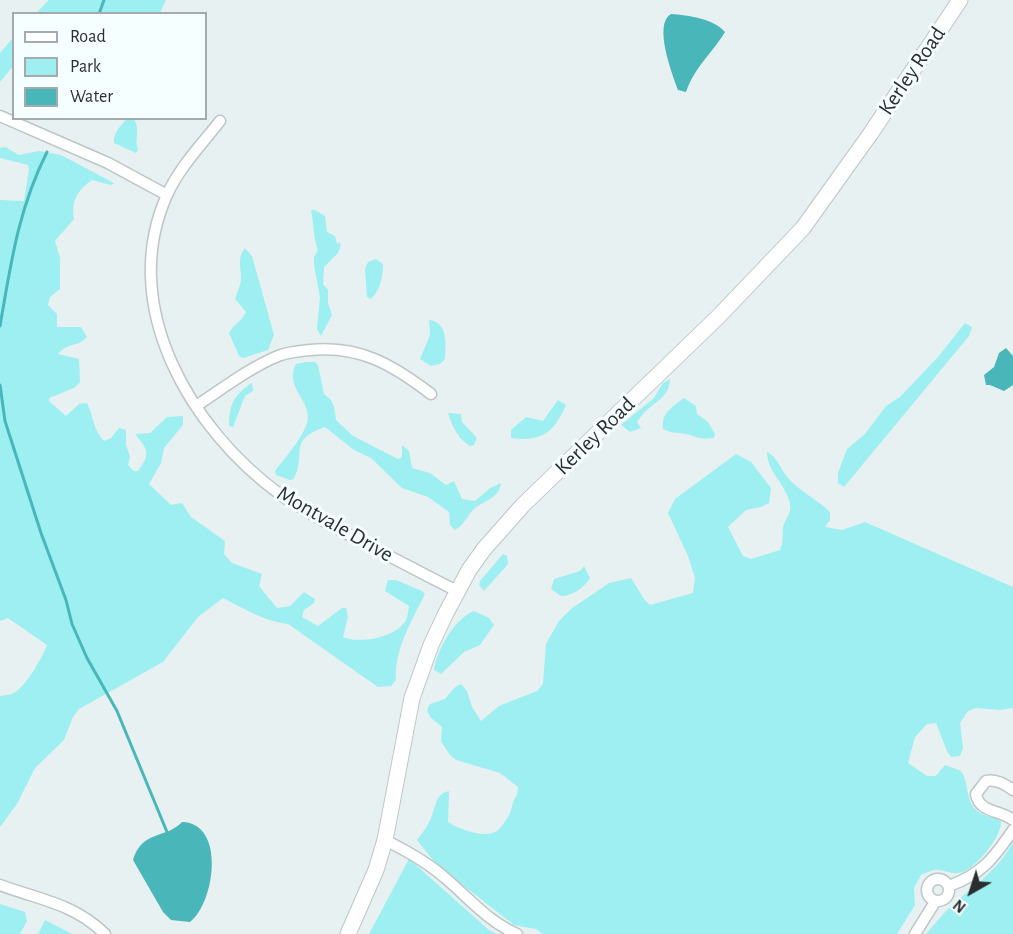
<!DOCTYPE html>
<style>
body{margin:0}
#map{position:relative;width:1013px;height:934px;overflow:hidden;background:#e8f1f1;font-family:"Alegreya Sans",sans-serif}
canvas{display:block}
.legend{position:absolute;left:12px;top:12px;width:195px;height:108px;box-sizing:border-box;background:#f5ffff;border:2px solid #a4abab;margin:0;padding:8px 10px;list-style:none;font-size:18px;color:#2a2e2e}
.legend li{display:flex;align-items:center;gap:12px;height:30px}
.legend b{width:30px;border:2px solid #a4abab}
.north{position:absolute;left:941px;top:862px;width:60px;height:60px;-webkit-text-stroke:4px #f5ffff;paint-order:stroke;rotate:219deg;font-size:16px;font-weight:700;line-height:24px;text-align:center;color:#2a2e2e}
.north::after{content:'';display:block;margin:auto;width:21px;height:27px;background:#2a2e2e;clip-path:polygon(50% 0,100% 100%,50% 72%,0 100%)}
</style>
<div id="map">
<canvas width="1013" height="934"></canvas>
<ul class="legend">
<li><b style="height:8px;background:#fff"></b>Road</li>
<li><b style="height:16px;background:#9deff1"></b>Park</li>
<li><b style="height:16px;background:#49b6b9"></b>Water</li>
</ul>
<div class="north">N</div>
</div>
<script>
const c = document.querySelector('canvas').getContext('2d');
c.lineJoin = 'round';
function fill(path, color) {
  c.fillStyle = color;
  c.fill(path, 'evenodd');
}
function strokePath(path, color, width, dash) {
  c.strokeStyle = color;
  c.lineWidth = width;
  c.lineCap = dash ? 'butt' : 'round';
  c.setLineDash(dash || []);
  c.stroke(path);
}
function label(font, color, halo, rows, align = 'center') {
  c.font = font + ' "Alegreya Sans",sans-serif';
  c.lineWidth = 6;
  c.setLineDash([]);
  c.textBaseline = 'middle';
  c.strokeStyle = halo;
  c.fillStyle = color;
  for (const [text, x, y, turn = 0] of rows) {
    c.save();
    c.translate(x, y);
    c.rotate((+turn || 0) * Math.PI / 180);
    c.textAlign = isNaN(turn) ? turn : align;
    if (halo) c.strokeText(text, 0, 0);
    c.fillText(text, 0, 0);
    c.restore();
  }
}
fill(new Path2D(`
 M49,0H166L160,13H36Z
 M13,38V66L0,82V53Z
 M127,119H134C141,131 134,139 138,150L136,153L114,143C113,133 121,125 127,119Z
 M5,147L19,155L39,151L61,155L114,183L111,185L92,180C77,191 71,201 74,219L55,241L60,258V289L50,297L48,305L57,314V327H81L87,337C77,348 70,341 58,354L79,359L80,382L74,388L49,398L50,402L66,416L79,404L87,403C94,417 93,430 104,441L111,438L119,428L126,430V445L130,457L128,465L134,471H138C151,453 148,450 135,434L150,433L167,417L183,416V425L164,448L161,463L149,484L171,505L182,503L191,517L225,541L224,554L232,563L262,574L259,586L277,608L290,606L304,592L315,599L314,603L304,610L302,617L318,626L342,608H346L348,617L343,637C359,644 396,638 406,620C408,616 408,610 409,606L385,591L388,580H396L422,591L425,594C412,620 394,650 396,680L391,686L378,687L288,624C263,621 245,609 223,598L198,617L163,662L79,709L73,717L64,740L35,768L17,804L0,827V696C5,695 10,695 14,693C27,685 42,658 47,645L8,618L0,621V200L24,201L29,169L28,165L0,158V148Z
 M311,210H315L325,216L327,232L335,236L337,244L339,242L341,245L338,253L324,267L323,284L328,290V303L332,315L321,336L317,329L320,297L314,265V257L318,250C313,237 314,224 311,210Z
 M245,248L252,256L274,335L268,350L243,358L239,356L229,333C234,324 242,321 246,312L235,299C237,292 241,285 241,278C241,267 237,257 245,248Z
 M376,259L383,264C383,277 380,290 371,299L367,297L365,269L368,262Z
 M429,320C448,322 446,344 445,359L440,364L431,366L420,359L430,335Z
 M965,323L972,327L969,336L844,487L838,483V473L847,449L865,434L886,406L900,397L938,357Z
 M307,362H315L318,365L324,394L331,400L334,407L336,420L353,436L398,459L402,457V445L409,451L412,468L430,473L446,485L454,481L462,499L475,501L490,488L501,483C499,499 484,500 474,509C467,516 464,525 455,530L450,525L449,512L428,497L402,488L371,458L354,450L325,427C287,440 307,453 294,479L290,480L276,475L275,471C284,459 307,433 308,418C309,400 284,385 296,364Z
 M670,379C670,395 658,400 647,410C643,413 640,418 637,422L641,428L630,432L621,425L654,398L663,383Z
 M252,383L253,391L245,396L233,427L229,426C229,405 234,394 252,383Z
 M684,398L696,406L697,414L708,422L715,434L714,438C698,440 700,437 686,434C676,432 673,434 663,429C661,413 672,407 684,398Z
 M558,400L566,405C554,433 541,442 511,438V430L526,417L543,421Z
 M448,413L461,414L462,422L477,438L474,445L470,446C458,439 452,426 448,413Z
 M767,452C777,457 779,466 785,474C796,490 816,498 830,512V520L825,527L842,530L865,522L1013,587V708L1000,710L976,708L968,711L960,723L963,748L960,756L951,757L947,751L936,723L927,724L915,737L908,763L927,776H936L945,765C949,767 955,768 959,770C969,776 965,799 975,809C982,817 993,815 1001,822C1002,837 973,872 958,873C950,874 942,869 934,870C930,871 925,873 921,875L914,888L915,905L897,934H543L536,929L514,925L437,865L417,840C422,833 428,826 431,818C436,806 435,794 449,791L448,822C459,829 482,838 495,832C500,830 505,821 508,817C513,809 511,802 517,795L518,787L500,773L456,760L450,755L441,741L442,727L430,717L427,710L430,704L445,699L455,687L461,684L467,691L472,707L481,721L499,706L537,691L543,684L546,644L559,621L571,609L609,583L631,578L644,599L650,605L693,593L695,578L688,556L668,513L675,499L736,454L751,462L771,488L769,503L761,507L746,510L728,527L743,556L751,559L780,550C784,541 782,536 783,527C785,519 792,513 790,504C786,484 767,472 767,452Z
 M503,554L507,556L508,564L484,591L479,585L480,581Z
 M584,566L590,578C584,588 572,596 561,596L551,589L554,579L580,571Z
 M474,611L489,618L494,625L480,645L464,652L441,674L434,670C437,650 454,619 474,611Z
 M1013,842V934H926C933,926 940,917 948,909C971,887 998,871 1013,842Z
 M409,859L489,930L496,934H369Z
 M0,904L25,912L27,921L20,934H0Z
 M45,920L72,934H38Z`), '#9deff1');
fill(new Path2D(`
 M671,14C688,15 714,19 725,32C711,55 695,66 686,92L678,90C672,74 653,24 671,14Z
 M1006,348L1013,356V385L1004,391L990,385H986L984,375L994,367L999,353Z
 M182,822C226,823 215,903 190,922L171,920L163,912L133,860C142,830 166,839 182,822Z`), '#49b6b9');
strokePath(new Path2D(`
 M99,14L104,0
 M0,326C11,263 18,210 47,152
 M0,385L5,421L41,533L66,600L72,624L87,658L117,711L167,832`), '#49b6b9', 3);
const street = new Path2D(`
 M0,116L108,163L167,195
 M220,121C202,144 179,168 167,195C117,306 191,430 281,495C309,514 338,529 368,545C397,560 427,576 457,591
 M196,406C222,389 249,368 278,356C288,352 299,351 310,350C360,345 393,365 431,394
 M1013,790C1005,784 996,779 986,781L976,794C979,813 1001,810 1013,820
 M385,840C405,850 427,862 444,877C467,896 488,922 517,934
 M927 890a11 11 0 1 1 22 0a11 11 0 1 1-22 0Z
 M0,885C40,900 73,903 105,934
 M949,886C982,874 994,858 1013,830
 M915,934L935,902`);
const secondary = new Path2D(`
 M348,934L376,870L385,840L412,698L431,645L446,613L469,570L484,549L523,505L718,317L803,228L871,133L960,0`);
strokePath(street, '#bdc6c6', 13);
strokePath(secondary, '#bdc6c6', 17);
strokePath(street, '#fff', 10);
strokePath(secondary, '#fff', 15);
label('22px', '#2a2e2e', '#f5ffff', [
 ["Kerley Road",912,71,-56],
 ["Kerley Road",595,436,-44],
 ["Montvale Drive",335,524,30]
]);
</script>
